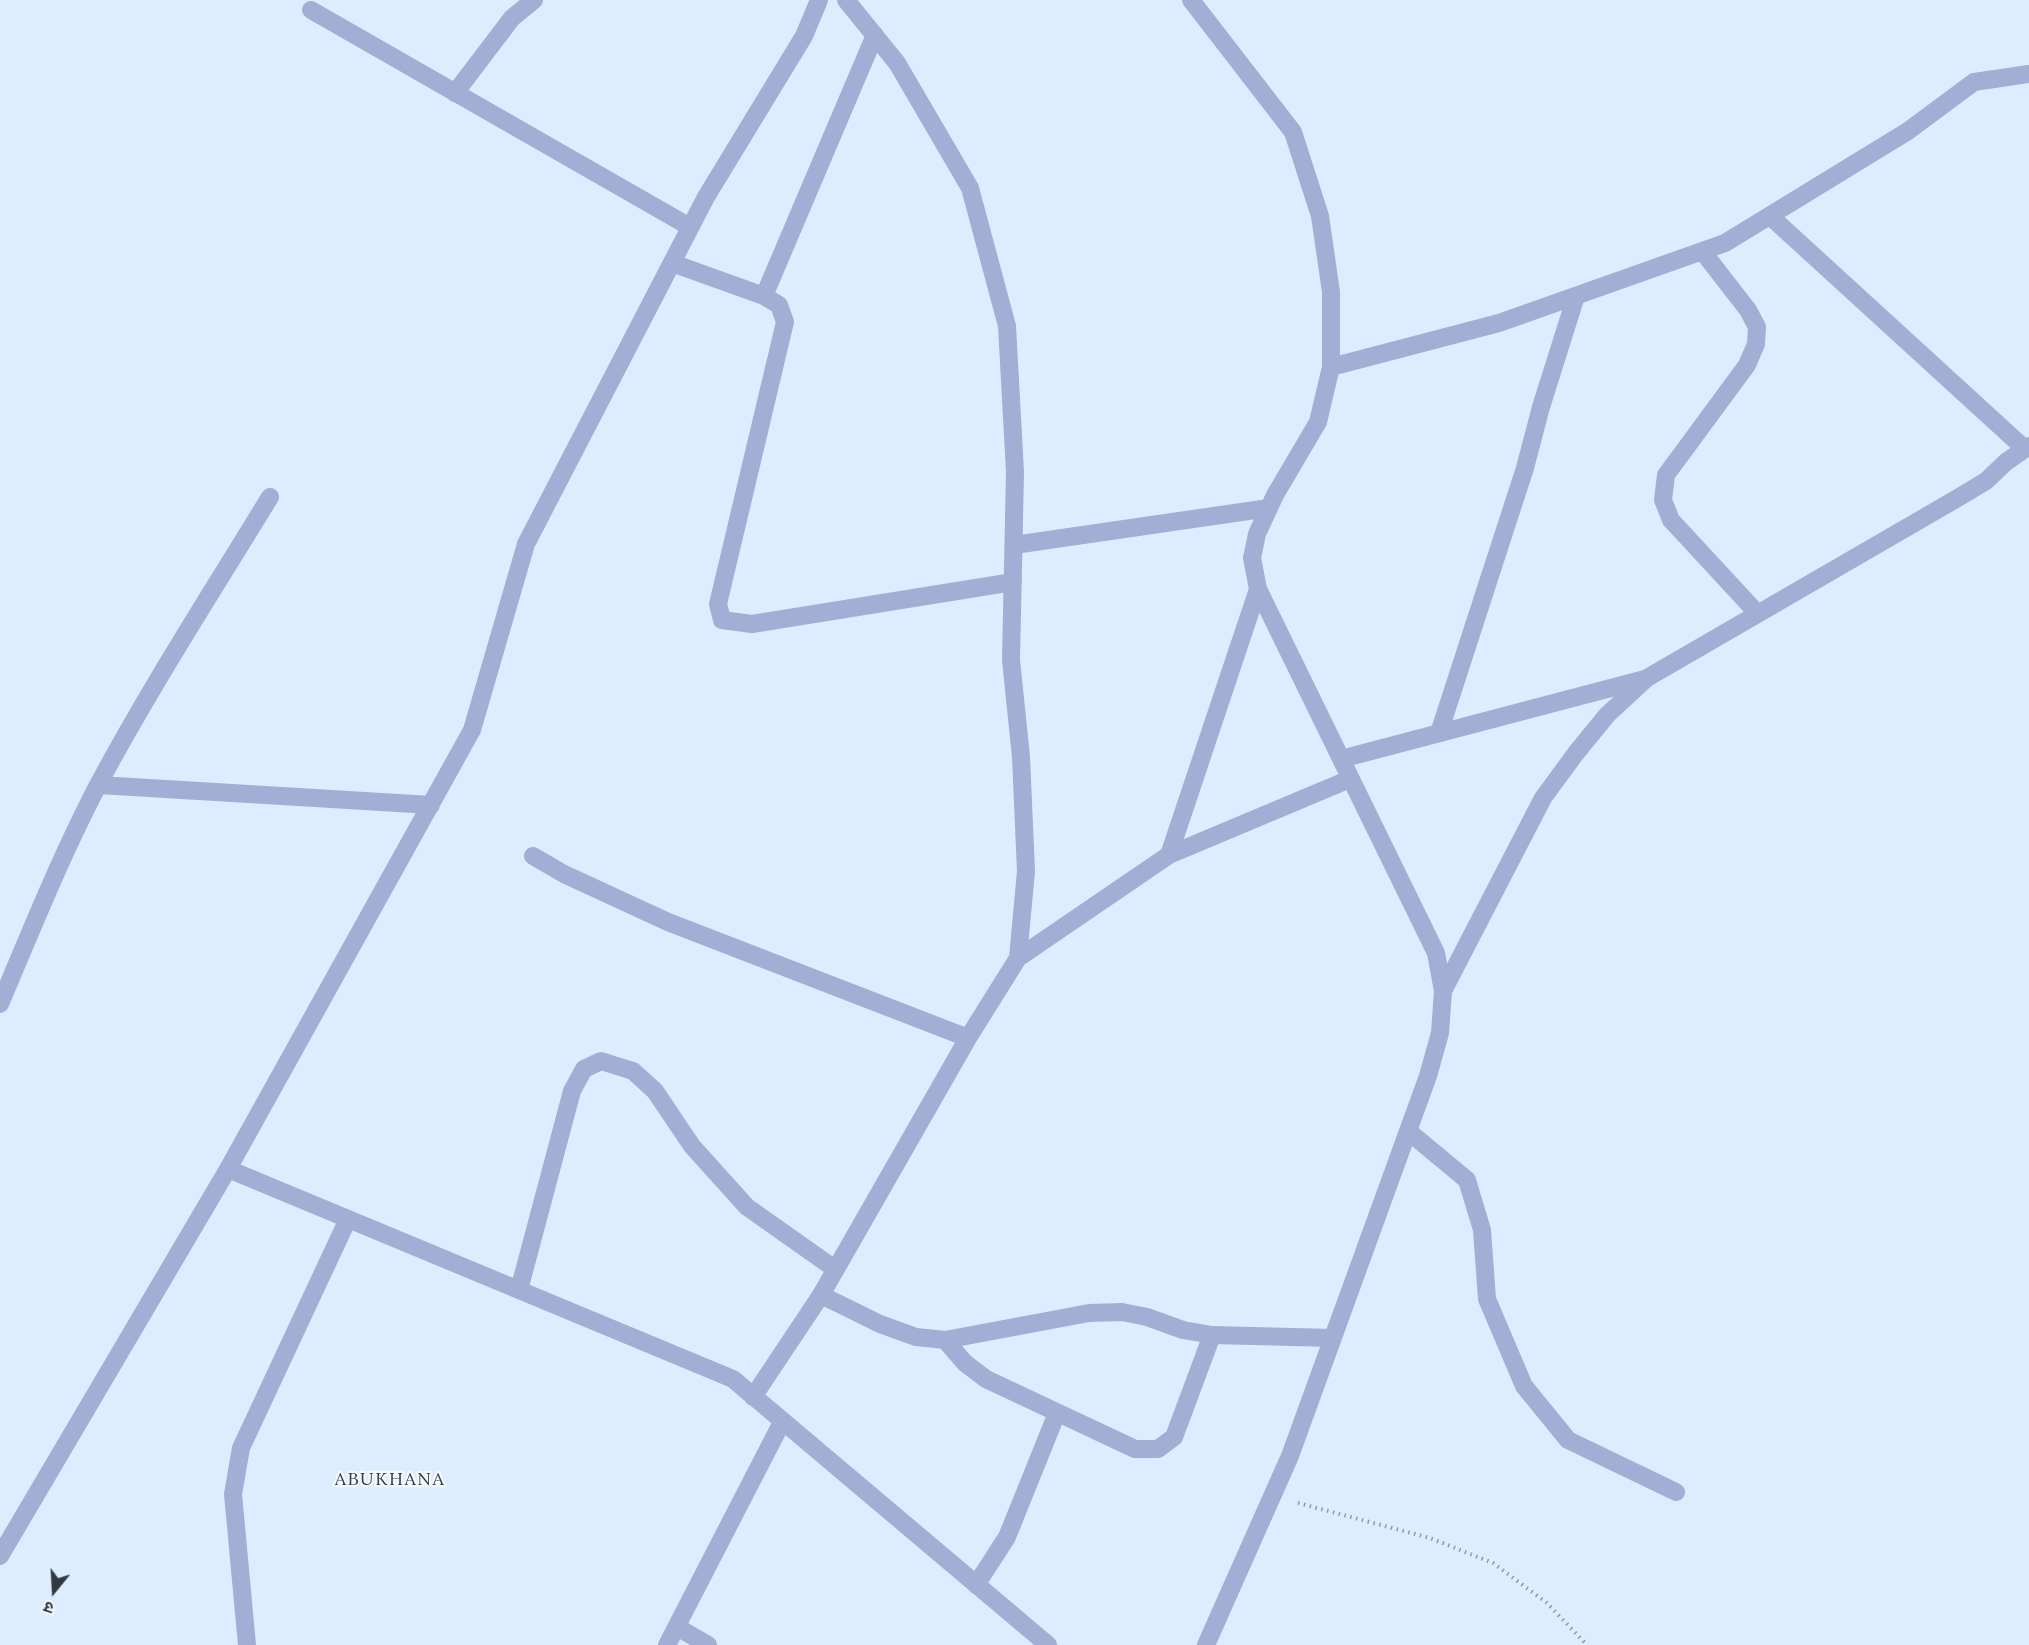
<!DOCTYPE html>
<meta charset="utf-8">
<style>
body{margin:0}
#map{position:relative;width:2029px;height:1645px;overflow:hidden;background:#ddedff;font-family:Lora,"Noto Sans Devanagari",serif}
canvas{display:block}
.north{position:absolute;left:24px;top:1561px;width:60px;height:60px;-webkit-text-stroke:4px #f5f9fc;paint-order:stroke;rotate:198deg;font-size:16px;font-weight:700;line-height:24px;text-align:center;color:#333940}
.north::after{content:'';display:block;margin:auto;width:21px;height:27px;background:#333940;clip-path:polygon(50% 0,100% 100%,50% 72%,0 100%)}
</style>
<div id="map">
<canvas width="2029" height="1645"></canvas>
<div class="north">उ</div>
</div>
<script>
const c = document.querySelector('canvas').getContext('2d');
c.lineJoin = 'round';
function strokePath(path, color, width, dash) {
  c.strokeStyle = color;
  c.lineWidth = width;
  c.lineCap = dash ? 'butt' : 'round';
  c.setLineDash(dash || []);
  c.stroke(path);
}
function label(font, color, halo, rows, align = 'center') {
  c.font = font + ' Lora,serif';
  c.lineWidth = 4.5;
  c.setLineDash([]);
  c.textBaseline = 'middle';
  c.strokeStyle = halo;
  c.fillStyle = color;
  for (const [text, x, y, turn = 0] of rows) {
    c.save();
    c.translate(x, y);
    c.rotate((+turn || 0) * Math.PI / 180);
    c.textAlign = isNaN(turn) ? turn : align;
    if (halo) c.strokeText(text, 0, 0);
    c.fillText(text, 0, 0);
    c.restore();
  }
}
strokePath(new Path2D(`
 M1298,1503L1430,1538L1493,1563L1547,1603L1587,1645`), '#8e99a6', 4, [1.5, 4.5]);
strokePath(new Path2D(`
 M1191,0L1293,132L1320,216L1331,292V367L1318,422L1275,495L1257,534L1252,558L1258,589L1436,953L1443,991L1440,1033L1428,1076L1290,1456L1206,1645
 M311,10L690,227
 M455,93L512,18L534,0
 M1770,216L2024,448
 M1703,252L1748,310L1757,327L1756,344L1747,365L1666,475L1663,500L1671,520L1758,614
 M672,263L764,296L779,305L785,322L718,604L722,620L752,624L1013,582
 M764,296L875,35
 M1331,367L1499,323L1725,243L1908,131L1974,82L2029,74
 M1014,545L1269,508
 M1439,733L1525,468L1541,407L1576,296
 M1341,759L1645,679
 M99,785L431,805
 M1169,855L1258,589
 M533,856L564,874L668,922L968,1038
 M1018,958L1169,855L1350,779
 M1443,991L1543,798L1576,753L1607,715L1647,678L1956,499L1986,481L2006,462L2029,446
 M0,1004C31,931 61,856 98,785C151,686 212,592 270,497
 M1408,1131L1467,1180L1482,1230L1487,1299L1524,1386L1568,1440L1676,1492
 M228,1169L733,1379L1048,1645
 M519,1290L572,1091L584,1069L601,1061L633,1071L655,1091L692,1146L747,1207L835,1269
 M821,1295L880,1324L916,1337L945,1340L1089,1313L1122,1312L1147,1317L1183,1330L1212,1335L1333,1338
 M945,1340L965,1363L986,1379L1135,1449H1158L1174,1437L1212,1335
 M753,1397L821,1295L968,1038L1018,958L1026,871L1021,757L1011,660L1015,472L1007,326L970,188L897,63L846,0
 M0,1556L228,1169L472,730L526,544L706,197L804,36L819,0
 M976,1585L1007,1537L1057,1413
 M677,1627L708,1645
 M247,1645L233,1494L241,1448L348,1219
 M667,1645L782,1422`), '#a2aed3', 18);
c.letterSpacing = '1.5px';
label('18px', '#303c4a', '#f5f9fc', [
 ["ABUKHANA",390,1480]
]);
c.letterSpacing = '0px';
</script>
